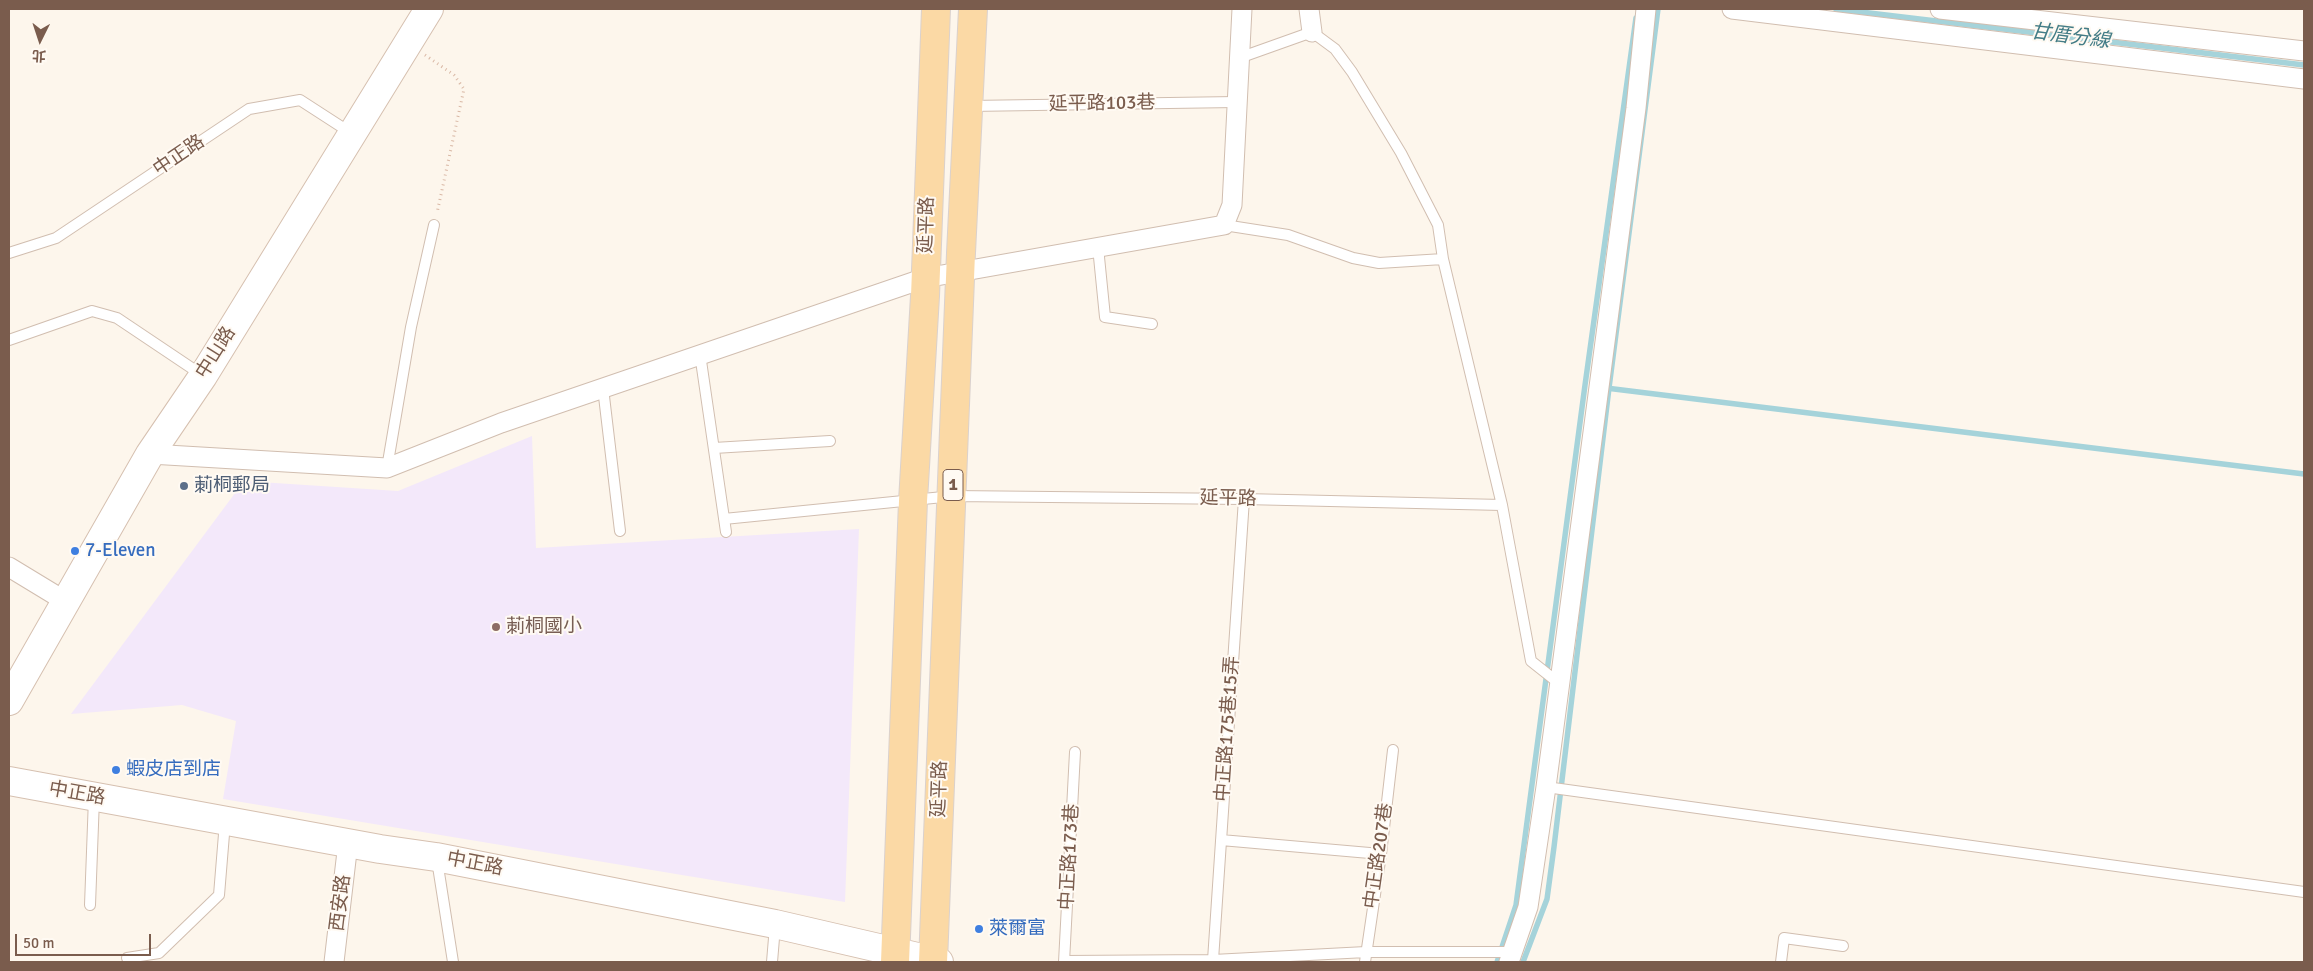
<!DOCTYPE html>
<meta charset="utf-8">
<style>
body{margin:0}
#map{position:relative;width:2313px;height:971px;overflow:hidden;background:#fdf6ec;font-family:Signika,"Noto Sans TC",sans-serif}
canvas{display:block}
.frame{position:absolute;inset:0;border:10px solid #7a5c4d;pointer-events:none}
.north{position:absolute;left:15px;top:15px;width:50px;height:50px;-webkit-text-stroke:4px #fffaf3;paint-order:stroke;rotate:184deg;font-size:14px;font-weight:700;line-height:20px;text-align:center;color:#7a5c4d}
.north::after{content:'';display:block;margin:auto;width:18px;height:22px;background:#7a5c4d;clip-path:polygon(50% 0,100% 100%,50% 72%,0 100%)}
.scale{position:absolute;left:15px;top:934px;width:136px;height:22px;box-sizing:border-box;border:2px solid #7a5c4d;border-top:0;padding-left:6px;font-size:15px;line-height:18px;white-space:nowrap;color:#7a5c4d;-webkit-text-stroke:4px #fffaf3;paint-order:stroke}
</style>
<div id="map">
<canvas width="2313" height="971"></canvas>
<div class="frame"></div>
<div class="north">北</div>
<div class="scale">50 m</div>
</div>
<script>
const c = document.querySelector('canvas').getContext('2d');
c.lineJoin = 'round';
function fill(path, color) {
  c.fillStyle = color;
  c.fill(path, 'evenodd');
}
function strokePath(path, color, width, dash) {
  c.strokeStyle = color;
  c.lineWidth = width;
  c.lineCap = dash ? 'butt' : 'round';
  c.setLineDash(dash || []);
  c.stroke(path);
}
function label(font, color, halo, rows, align = 'center') {
  c.font = font + ' Signika,"Noto Sans TC",sans-serif';
  c.lineWidth = 4;
  c.setLineDash([]);
  c.textBaseline = 'middle';
  c.strokeStyle = halo;
  c.fillStyle = color;
  for (const [text, x, y, turn = 0] of rows) {
    c.save();
    c.translate(x, y);
    c.rotate((+turn || 0) * Math.PI / 180);
    c.textAlign = isNaN(turn) ? turn : align;
    if (halo) c.strokeText(text, 0, 0);
    c.fillText(text, 0, 0);
    c.restore();
  }
}
fill(new Path2D(`
 M532,436L536,548L859,529L845,902L223,799L236,721L182,705L71,714L244,481L398,491Z`), '#f3e8fa');
strokePath(new Path2D(`
 M1836,9L2304,65
 M1606,388L2304,474
 M1497,962L1516,905L1585,385L1636,18
 M1523,962L1547,899L1554,847L1609,388L1658,9`), '#a5d3da', 5.5);
const lane = new Path2D(`
 M969,106L1236,102
 M1224,225L1288,235L1353,258L1379,263L1443,259L1438,225L1401,153L1352,72L1335,49L1312,32L1239,58
 M1098,247L1105,317L1152,324
 M9,253L56,238L249,109L300,100L351,133
 M1443,259L1502,505L1531,661L1560,684
 M9,340L92,311L117,318L202,375
 M700,354L726,532
 M603,388L620,531
 M714,448L830,441
 M387,468L411,327L434,225
 M724,519L953,496L1244,499L1502,505
 M1546,787L2304,892
 M1221,840L1381,854
 M437,860L453,962
 M90,905L94,798
 M127,958L159,953L219,895L225,822
 M1213,960L1244,499
 M1064,961L1213,960L1366,952H1512
 M772,962L775,926
 M1064,962L1075,752
 M1365,962L1381,854L1393,750
 M1781,962L1784,938L1843,946`);
const street = new Path2D(`
 M1309,9L1312,32
 M1732,9L2304,79
 M1940,9L2304,51
 M150,454L387,468L501,423L925,278L1224,225L1232,205L1242,9
 M9,567L65,601
 M334,962L348,843
 M1509,962L1528,907L1546,787L1636,108L1646,9`);
const secondary = new Path2D(`
 M9,701L150,454L203,376L429,9
 M9,781L380,849L436,857L775,924L939,962`);
const primary = new Path2D(`
 M895,962L913,501L925,296L936,9
 M933,962L961,253L973,9`);
strokePath(lane, '#d1beb0', 12);
strokePath(street, '#d1beb0', 21);
strokePath(secondary, '#d6c0b0', 30);
strokePath(primary, '#dad1cd', 30);
strokePath(new Path2D(`
 M425,55L454,75L464,89L437,213`), '#d9b8a5', 3, [1, 4]);
strokePath(lane, '#fff', 10);
strokePath(street, '#fff', 19);
strokePath(secondary, '#fff', 28);
strokePath(primary, '#fbd9a5', 28);
for (const [x, y, r, color] of [
 [184,486,5,"#5c6f8a"],
 [75,551,5,"#3f7fe0"],
 [496,627,5,"#8d6e63"],
 [116,770,5,"#3f7fe0"],
 [979,929,5,"#3f7fe0"]
]) {
  const dot = new Path2D();
  dot.arc(x, y, r, 0, 2 * Math.PI);
  c.fillStyle = color;
  c.fill(dot);
  strokePath(dot, '#fffaf3', 2);
}
for (const [x, y, w] of [
 [953,485,20]
]) {
  const box = new Path2D();
  box.roundRect(x - w / 2, y - 15.5, w, 31, 4);
  c.fillStyle = '#fffaf3';
  c.fill(box);
  strokePath(box, '#7a5c4d', 1);
}
label('bold 18px', '#7a5c4d', null, [
 ["1",953,485]
]);
label('19px', '#7a5c4d', '#fffaf3', [
 ["延平路103巷",1102,104,-1],
 ["中正路",179,156,-34],
 ["延平路",927,225,-88],
 ["中山路",216,353,-58],
 ["延平路",1228,499,1],
 ["中正路175巷15弄",1228,729,-86],
 ["延平路",940,789,-88],
 ["中正路",77,794,10],
 ["中正路207巷",1379,856,-82],
 ["中正路173巷",1070,857,-87],
 ["中正路",475,864,11],
 ["西安路",341,903,-83]
]);
label('19px', '#4e5e75', '#fffaf3', [
 ["莿桐郵局",194,486]
], 'left');
label('19px', '#366cbe', '#fffaf3', [
 ["7-Eleven",85,551],
 ["蝦皮店到店",126,770],
 ["萊爾富",989,929]
], 'left');
label('19px', '#785e54', '#fffaf3', [
 ["莿桐國小",506,627]
], 'left');
label('italic 20px', '#437c86', '#fffaf3', [
 ["甘厝分線",2070,37,7]
]);
</script>
